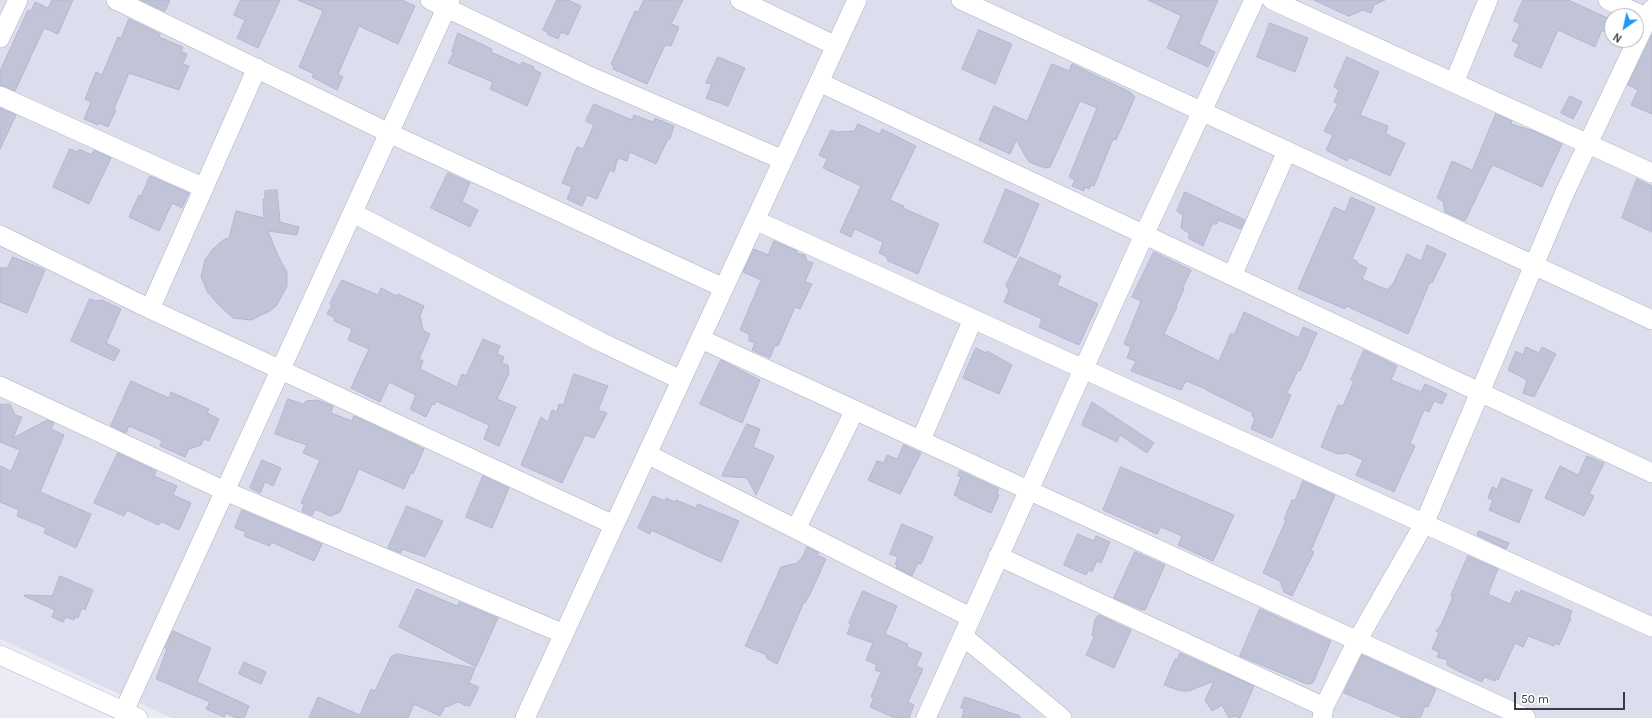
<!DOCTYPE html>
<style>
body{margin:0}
#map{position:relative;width:1652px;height:718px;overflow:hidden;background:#ebebf5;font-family:Karla,sans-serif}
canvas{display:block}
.north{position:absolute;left:1604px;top:8px;width:40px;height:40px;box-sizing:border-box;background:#fff;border:1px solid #b0b1b6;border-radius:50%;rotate:214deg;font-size:11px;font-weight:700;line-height:16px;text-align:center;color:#393b49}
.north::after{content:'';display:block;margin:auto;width:14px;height:18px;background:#2397f4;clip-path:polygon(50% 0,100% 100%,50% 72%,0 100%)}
.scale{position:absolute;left:1514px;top:692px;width:111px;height:18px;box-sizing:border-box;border:2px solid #393b49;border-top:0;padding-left:5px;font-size:12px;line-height:14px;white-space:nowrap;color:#393b49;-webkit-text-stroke:3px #fff;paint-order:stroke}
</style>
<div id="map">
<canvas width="1652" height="718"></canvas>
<div class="north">N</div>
<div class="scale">50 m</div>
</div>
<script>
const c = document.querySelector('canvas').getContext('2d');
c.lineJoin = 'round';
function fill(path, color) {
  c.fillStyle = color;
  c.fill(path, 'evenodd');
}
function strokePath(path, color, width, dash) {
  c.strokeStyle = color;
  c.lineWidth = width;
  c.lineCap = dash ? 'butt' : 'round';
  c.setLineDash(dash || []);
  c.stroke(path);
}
fill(new Path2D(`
 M0,0H1652V718H172L0,639ZM1612,16H1636V40H1612Z`), '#dddeed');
const building = new Path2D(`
 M52,0H73L58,34L44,28L15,91L0,85V71L28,10L31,11L35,2L48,8Z
 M141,0H170L165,11Z
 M241,0H280L258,48L237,38L245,20L234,15Z
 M298,0H402L415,6L398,44L359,26L338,74L343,77L337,90L312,77L314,74L299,67L323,11Z
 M557,0H568L581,6L568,35L561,32L558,39L547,34L548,32L543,30Z
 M644,0H683L671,24L679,27L671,46L665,45L647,84L613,69L614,66L611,64L635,11L638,12Z
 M1148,0H1218L1199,44L1215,52L1208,67L1167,48L1181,16Z
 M1314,0H1385L1374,5L1371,13L1363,10L1349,16Z
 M1523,0H1568L1610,19L1604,32L1602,30L1595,47L1558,30L1541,68L1514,56L1519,44L1512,41L1520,24L1514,21Z
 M129,19L160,34L159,37L183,47L181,51L187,54L183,64L189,66L179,90L129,73L114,109L116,110L108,127L99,123L98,125L84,119L91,102L85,99L96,72L102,75L118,37L121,38Z
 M1270,23L1308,38L1295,72L1257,57Z
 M979,30L1012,44L995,84L962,69Z
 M458,33L492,49L491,52L520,65L522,62L534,67V70L541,73L527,106L490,89L493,82L448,63L454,52H452Z
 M1652,35V114L1631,105L1638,90L1628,85Z
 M718,57L745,68L728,106L706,98L712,84L706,83Z
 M1347,57L1379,72L1360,115L1388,126L1386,134L1405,143L1390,176L1349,157L1347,161L1326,150L1333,135L1324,131L1338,104L1334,102L1339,90L1334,87Z
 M1052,64L1069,71L1072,64L1130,92L1135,97L1116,140L1113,139L1094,186L1091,185L1089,189L1085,187L1084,191L1072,186L1075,180L1069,177L1097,108L1080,101L1050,167L1045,168L1029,162L1016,140L1010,154L979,140L994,106L1027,121Z
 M1570,96L1582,102L1573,119L1561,113Z
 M594,104L632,120L634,115L653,122L655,118L674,126L670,139H668L656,164L630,152L627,161L618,158L614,172L610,170L597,199L587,195L582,206L567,199L572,187L562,183L577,147L583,149L594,125L586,121Z
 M0,108L16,115L0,149Z
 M1496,114L1512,121L1511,124L1534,131L1562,144L1542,187L1493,165L1492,167H1491L1465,221L1445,212L1443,201L1437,198L1452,161L1472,170Z
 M858,124L880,134L882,129L916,146L890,200L904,206L903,208L939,224L918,274L888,261L887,257L879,253L883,242L855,229L851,237L840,232L861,186L823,168L827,159L819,155L831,130L837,132L854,131Z
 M70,149L78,152L79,149L92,155L94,150L111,158L89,204L53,187Z
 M448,173L470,183L462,202L478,210L470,227L431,208Z
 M150,176L189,193L182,208L172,203L159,231L129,217L139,195L141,196Z
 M1637,179L1652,186V232L1622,218Z
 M1006,189L1039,204L1016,258L984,242Z
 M277,190L280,222L299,227L297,235L268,231L279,258L287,272V286L277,305L270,311L251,320L233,318L218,304L208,293L201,277L205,260L212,250L223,240L229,238L236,211L264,218L263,199H265V191Z
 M1185,192L1245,220L1241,229L1218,220L1217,224H1212L1203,246L1188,238L1190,234L1181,228L1183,215L1177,211Z
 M1351,197L1375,208L1352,259L1357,261V263L1367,268L1362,279L1388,290L1391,285L1392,286L1407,254L1421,261L1427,245L1446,254L1432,283L1430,282L1408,334L1346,306L1345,309L1298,289L1334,207L1345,212Z
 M774,241L797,251L796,253L805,255L807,261L813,263L805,282L812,284L800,309L795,307L778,346L775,345L770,358L752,350L755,343L749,341V334L740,330L761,280L743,272L754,249L768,255Z
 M1154,252L1191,270L1182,289H1184L1176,306L1177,307L1164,334L1219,361L1231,333L1234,335L1244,312L1299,338L1303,327L1317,333L1300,371L1298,370L1287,393L1291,395L1272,438L1251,429L1255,418L1252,416L1253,413L1206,390V389L1186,381L1181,390L1131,371L1136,361L1127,358L1131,347L1124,344L1141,301L1132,297Z
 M13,257L45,270L27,313L0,302V268H7Z
 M1020,257L1061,276L1057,285L1098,304L1079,345L1039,327L1042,319L1004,302L1009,290L1006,286Z
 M342,280L378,295L381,288L397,296L398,294L424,306L420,316L423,330L430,334L419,359L423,361L420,369L457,387L462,374L466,376L483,339L500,346L497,354L504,357L502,363L508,365L509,373L497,399L516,407L499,446L484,439L489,425L436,401L434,405L432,404L426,417L410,409L416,395L389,382L380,402L351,388L369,349L348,340L352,329L334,321L335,318L327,314L332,305L330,304Z
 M90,299L95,301L102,300L121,309L106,343L120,350L114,361L71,341Z
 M1526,347L1539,353L1542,347L1556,354L1534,397L1523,393L1527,380L1508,370L1516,351L1523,355Z
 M976,348L986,353L987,351L1012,365L999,394L963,378Z
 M1364,350L1397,366L1391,380L1421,392L1425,384L1447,394L1442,404L1434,401L1429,412L1424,410L1410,443L1415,446L1394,492L1356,475L1363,460L1347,453L1337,454L1321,447L1338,405L1343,406L1354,381L1351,380Z
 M721,360L760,380L742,423L700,404Z
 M574,374L608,386L598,410L607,413L594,438L585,435L562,483L521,465L541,417L548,422L552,410L557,412L559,404L563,405Z
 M131,381L169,398L171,392L209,409L207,413L219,419L209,441L204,439L201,445L189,449L185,457L160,446L162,441L159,439L129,426L126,433L111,426Z
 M288,399L303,404L306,401L317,400L333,406L331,413L352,421L354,416L424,449L413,474L411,473L404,489L359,469L340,512L330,516L315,509L312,516L302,511L304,504L301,503L320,460L303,453L307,445L275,434Z
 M1092,402L1154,443L1147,453L1120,435L1117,442L1082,425Z
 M10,404L15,415L22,417L13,438L47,420L54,423L51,429L64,435L40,492L91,514L76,548L44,533L46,528L17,516L19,510L0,502V466L11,471L20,450L0,442V405Z
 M747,424L760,429L753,447L774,456L756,495L747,478L722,476Z
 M904,445L921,453L900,494L868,480L877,461L884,463L887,455L897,459Z
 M118,453L156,471L154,476L177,486L173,495L191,503L179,530L162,522L158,525L127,510L124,516L94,503Z
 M1587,456L1604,463L1589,494L1594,496L1584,516L1545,498L1560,466L1578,475Z
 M262,460L281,468L273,486L265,482L260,493L250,488Z
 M1121,467L1234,515L1213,561L1178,545L1182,536L1161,527L1157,534L1103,510Z
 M960,471L999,489L997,494L999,495L991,513L958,498V497L954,495L961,477L958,476Z
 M483,476L509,488L492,528L466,517Z
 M1502,478L1532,490L1519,523L1489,510L1493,500L1488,498L1492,487L1497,489Z
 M1303,481L1335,495L1311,550L1314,552L1292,596L1284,592L1280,581L1263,573L1286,520L1284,519L1292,500H1295Z
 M653,496L665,501L666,498L675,502L676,500L696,508L698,504L739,521L721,562L651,530L650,534L638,528Z
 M407,506L443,521L425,557L402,549L401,553L388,548Z
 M242,510L322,544L314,561L271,542L270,546L244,536L246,532L235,528Z
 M902,524L933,537L921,564L918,563L912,576L896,568L897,565L895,564L898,557L890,554Z
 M1479,531L1509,543L1506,549L1477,535Z
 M1078,534L1094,541L1096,536L1110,542L1101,563L1097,561L1092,572L1089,570L1086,575L1064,565Z
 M807,547L819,553L817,555L826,559L810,594L805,603L804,602L777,664L766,658L767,655L745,646L781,567L797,563L802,558Z
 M1135,552L1165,565L1145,610L1142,609V610L1114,598Z
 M1468,556L1498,569L1488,594L1510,604L1516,591L1520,593L1521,590L1572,611L1569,618H1571L1559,645L1555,643L1554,646L1528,636L1523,647L1515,643L1498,680L1496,678L1495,681L1484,677L1482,682L1454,669L1447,665V660L1437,657L1439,652L1432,649L1439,633L1436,631L1441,625L1453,597L1451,596Z
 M60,576L93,590L85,610L82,608L78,618L75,617L74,620L66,617L63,622L52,617L55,610L24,596L25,595L52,596Z
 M417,589L457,606L459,602L498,618L476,667L399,627Z
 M863,591L897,606L885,634L908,644L907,647L922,653L916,666L923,669L908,702L914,705L909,718H895L870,707L874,698L871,697L881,672L875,670L877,665L866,660L873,643L847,634L851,624L849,623Z
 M1260,609L1331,641L1313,683L1307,684L1240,656Z
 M1099,615L1131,630L1114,668L1086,655L1094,637L1092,635L1095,620Z
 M173,631L211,648L197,682L249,706L244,718H236L226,713L224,717L206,709L210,702L156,679L167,649L165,648Z
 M1180,653L1254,686L1240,718L1235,716L1229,718L1222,705L1212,711L1205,700L1214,681L1189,691H1181L1164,685L1175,659L1177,660Z
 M397,654L475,668L469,683L479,687L470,706L464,705L459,702L445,707L440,716L414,704L408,718H309L318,697L360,715L371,689L375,691L391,657Z
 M1362,655L1436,689L1428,707L1425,706L1420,718H1404L1344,693Z
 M244,662L266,672L261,684L239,674Z
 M965,697L1020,716V718H962L964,709L961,708Z`);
fill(building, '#c1c3d7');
strokePath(building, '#b4b7d1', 1);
const minor = new Path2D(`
 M116,0L389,133L724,288
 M430,0L589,76L783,160
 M740,0L836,46
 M961,0L1652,320
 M1272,0L1652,173
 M1608,0L1652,20
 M0,38L18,0
 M819,82L1652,473
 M1454,83L1488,0
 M0,96L204,188
 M353,213L599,341L681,380
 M755,220L1652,627
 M0,235L150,309L614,525
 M1232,276L1287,151
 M150,309L257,68
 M701,339L1028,490L1526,718
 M0,386L225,491L564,634
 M921,440L973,319
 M647,454L970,617
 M796,529L855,410
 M998,556L1324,707
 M963,636L1062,718
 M0,655L138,718
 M124,711L450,0
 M525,718L857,0
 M926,718L1144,235L1254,0
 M1322,718L1324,707L1357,641L1424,524L1565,192L1652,9`);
strokePath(minor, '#aeafc1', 20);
strokePath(minor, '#fff', 19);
</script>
